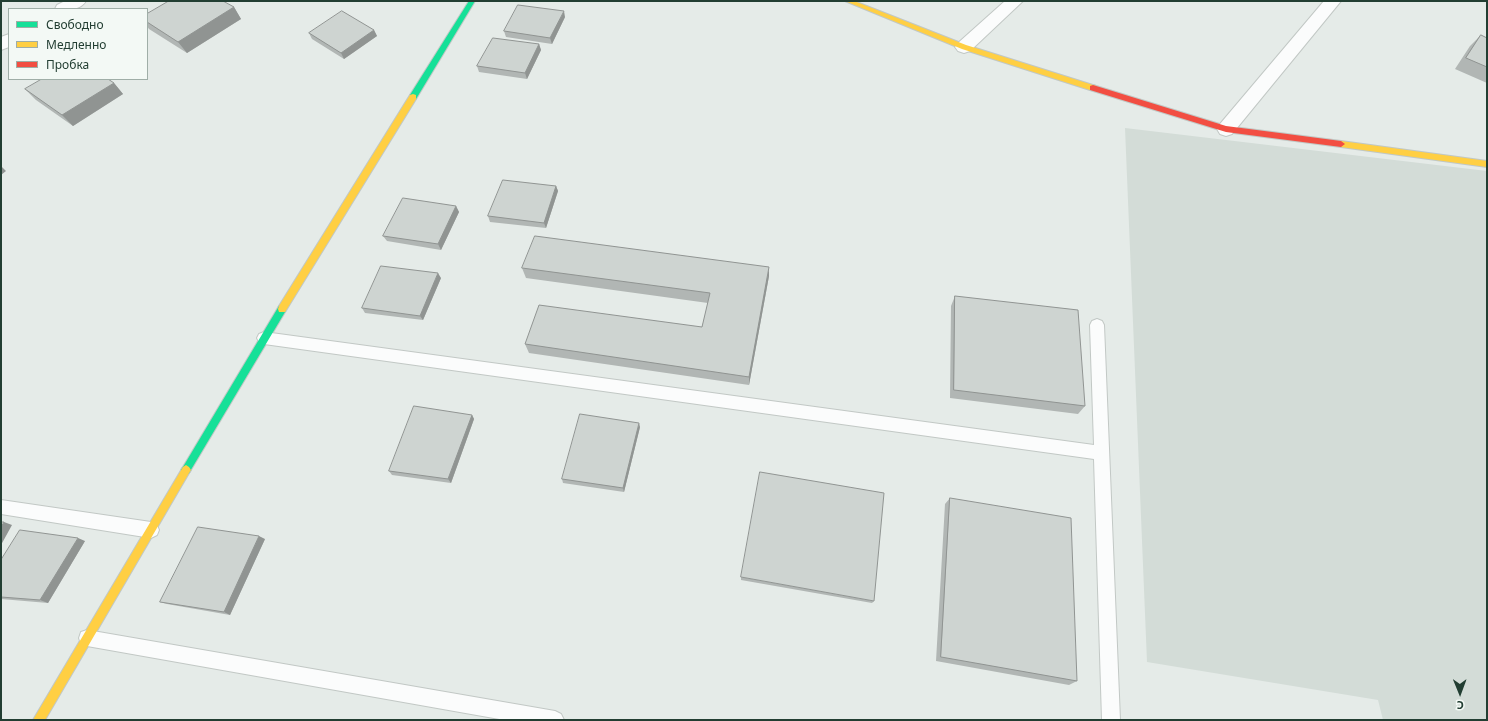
<!DOCTYPE html>
<meta charset="utf-8">
<style>
body{margin:0}
#map{position:relative;width:1488px;height:721px;overflow:hidden;background:#e5ebe8;font-family:"Noto Sans",sans-serif}
canvas{display:block}
.frame{position:absolute;inset:0;border:2px solid #223e32;pointer-events:none}
.legend{position:absolute;left:8px;top:8px;width:140px;height:72px;box-sizing:border-box;background:#f3f9f5;border:1px solid #9faea7;margin:0;padding:5px 7px;list-style:none;font-size:12px;color:#223e32}
.legend li{display:flex;align-items:center;gap:8px;height:20px}
.legend b{width:20px;border:1px solid #9faea7}
.north{position:absolute;left:1440px;top:673px;width:40px;height:40px;-webkit-text-stroke:3px #f3f9f5;paint-order:stroke;rotate:179deg;font-size:11px;font-weight:700;line-height:16px;text-align:center;color:#223e32}
.north::after{content:'';display:block;margin:auto;width:14px;height:18px;background:#223e32;clip-path:polygon(50% 0,100% 100%,50% 72%,0 100%)}
</style>
<div id="map">
<canvas width="1488" height="721"></canvas>
<div class="frame"></div>
<ul class="legend">
<li><b style="height:5px;background:#16e098"></b>Свободно</li>
<li><b style="height:5px;background:#ffcf43"></b>Медленно</li>
<li><b style="height:5px;background:#f24e42"></b>Пробка</li>
</ul>
<div class="north">С</div>
</div>
<script>
const c = document.querySelector('canvas').getContext('2d');
c.lineJoin = 'round';
function fill(path, color) {
  c.fillStyle = color;
  c.fill(path, 'evenodd');
}
function strokePath(path, color, width, dash) {
  c.strokeStyle = color;
  c.lineWidth = width;
  c.lineCap = dash ? 'butt' : 'round';
  c.setLineDash(dash || []);
  c.stroke(path);
}
fill(new Path2D(`
 M1125,128L1487,171V720H1383L1378,700L1147,662Z`), '#d3dcd7');
const lane = new Path2D(`
 M1097,319L1102,321L1104,325L1120,720H1102L1094,459L264,344L259,342L257,338L259,334L264,332L1094,445L1090,325L1092,321Z
 M1,500L151,522L157,525L159,530L157,535L151,538L1,514Z
 M87,630L555,711L561,714L564,720H505L87,646L81,644L79,638L81,632Z`);
const street = new Path2D(`
 M65,1H86C79,12 66,9 55,9L57,5Z
 M1005,1H1023L970,51L964,53L958,51L955,47L958,43Z
 M1324,1H1341L1232,134L1226,136L1220,134L1217,129L1220,124Z
 M9,34V47L1,50V37Z`);
const fast = new Path2D(`
 M469,1H475L416,99H410V95Z
 M282,305L285,306L286,309L285,312L189,473L186,475L183,473L181,470L183,467L279,306Z`);
const slow = new Path2D(`
 M845,1H854L966,45L1096,86L1097,88L1096,90H1090L962,49Z
 M413,94L416,95V99L285,312H279L278,309L279,306L410,95Z
 M1341,141L1487,161V167L1341,147L1337,144Z
 M186,465L189,467L191,470L189,473L45,720H33L183,467Z`);
const jam = new Path2D(`
 M1093,85L1226,126L1341,141L1345,144L1341,147L1226,132L1090,90V86Z`);
strokePath(lane, '#c2c8c5', 2);
strokePath(street, '#c2c8c5', 2);
strokePath(fast, '#c1c8c5', 2);
strokePath(slow, '#c1c8c5', 2);
strokePath(jam, '#c1c8c5', 2);
fill(lane, '#fbfcfc');
fill(street, '#fbfcfc');
fill(fast, '#16e098');
fill(slow, '#ffcf43');
fill(jam, '#f24e42');
fill(new Path2D(`
 M234,7L241,19L187,53L149,29L147,26V14Z
 M565,17L552,44L506,37L504,31Z
 M374,30L377,36L344,59L312,39L309,33Z
 M1481,35L1487,38V83L1455,69L1470,46Z
 M539,44L541,50L527,79L479,72L477,66Z
 M114,83L123,94L73,126L36,100L25,89Z
 M556,186L558,191L546,228L490,222L488,216Z
 M456,206L459,212L441,250L387,241L383,236Z
 M522,268L769,276L749,385L529,353L525,344L702,327L708,303L526,278Z
 M441,278L423,320L365,313L362,308Z
 M955,296L1085,406L1078,414L950,398L951,306Z
 M472,415L474,419L451,483L392,475L389,471Z
 M640,427L624,492L563,483L562,479Z
 M950,498L1077,681L1069,685L936,661L945,504Z
 M265,539L230,615L167,604L160,602Z
 M85,541L48,603L1,599V560Z
 M741,577L874,601L872,603L741,580Z`), '#b1b6b4');
fill(new Path2D(`
 M234,7L241,19L187,53L178,42Z
 M564,11L565,17L552,44L550,38Z
 M374,30L377,36L344,59L341,53Z
 M539,44L541,50L527,79L525,73Z
 M114,83L123,94L73,126L62,115Z
 M1,166L6,171L1,175Z
 M556,186L558,191L546,228L544,223Z
 M456,206L459,212L441,250L438,244Z
 M769,267V276L749,385V377Z
 M438,273L441,278L423,320L420,316Z
 M472,415L474,419L451,483L448,479Z
 M639,423L640,427L624,492L623,488Z
 M4,522L12,525L1,545V527Z
 M259,536L265,539L230,615L224,612Z
 M78,538L85,541L48,603L40,600Z`), '#909492');
const building = new Path2D(`
 M169,1H223L234,7L178,42L147,22V14Z
 M518,5L564,11L550,38L504,31Z
 M342,11L374,30L341,53L309,33Z
 M1481,35L1487,38V67L1466,58Z
 M493,38L539,44L525,73L477,66Z
 M42,79H108L114,83L62,115L25,89Z
 M503,180L556,186L544,223L488,216Z
 M403,198L456,206L438,244L383,236Z
 M535,236L769,267L749,377L525,344L539,305L702,327L710,293L522,268Z
 M381,266L438,273L420,316L362,308Z
 M955,296L1078,310L1085,406L954,390Z
 M414,406L472,415L448,479L389,471Z
 M580,414L639,423L623,488L562,479Z
 M760,472L884,493L874,601L741,577Z
 M950,498L1071,518L1077,681L941,657Z
 M1,522H4L1,527Z
 M198,527L259,536L224,612L160,602Z
 M20,530L78,538L40,600L1,597V560Z`);
fill(building, '#ced4d1');
strokePath(building, '#909492', 1);
</script>
